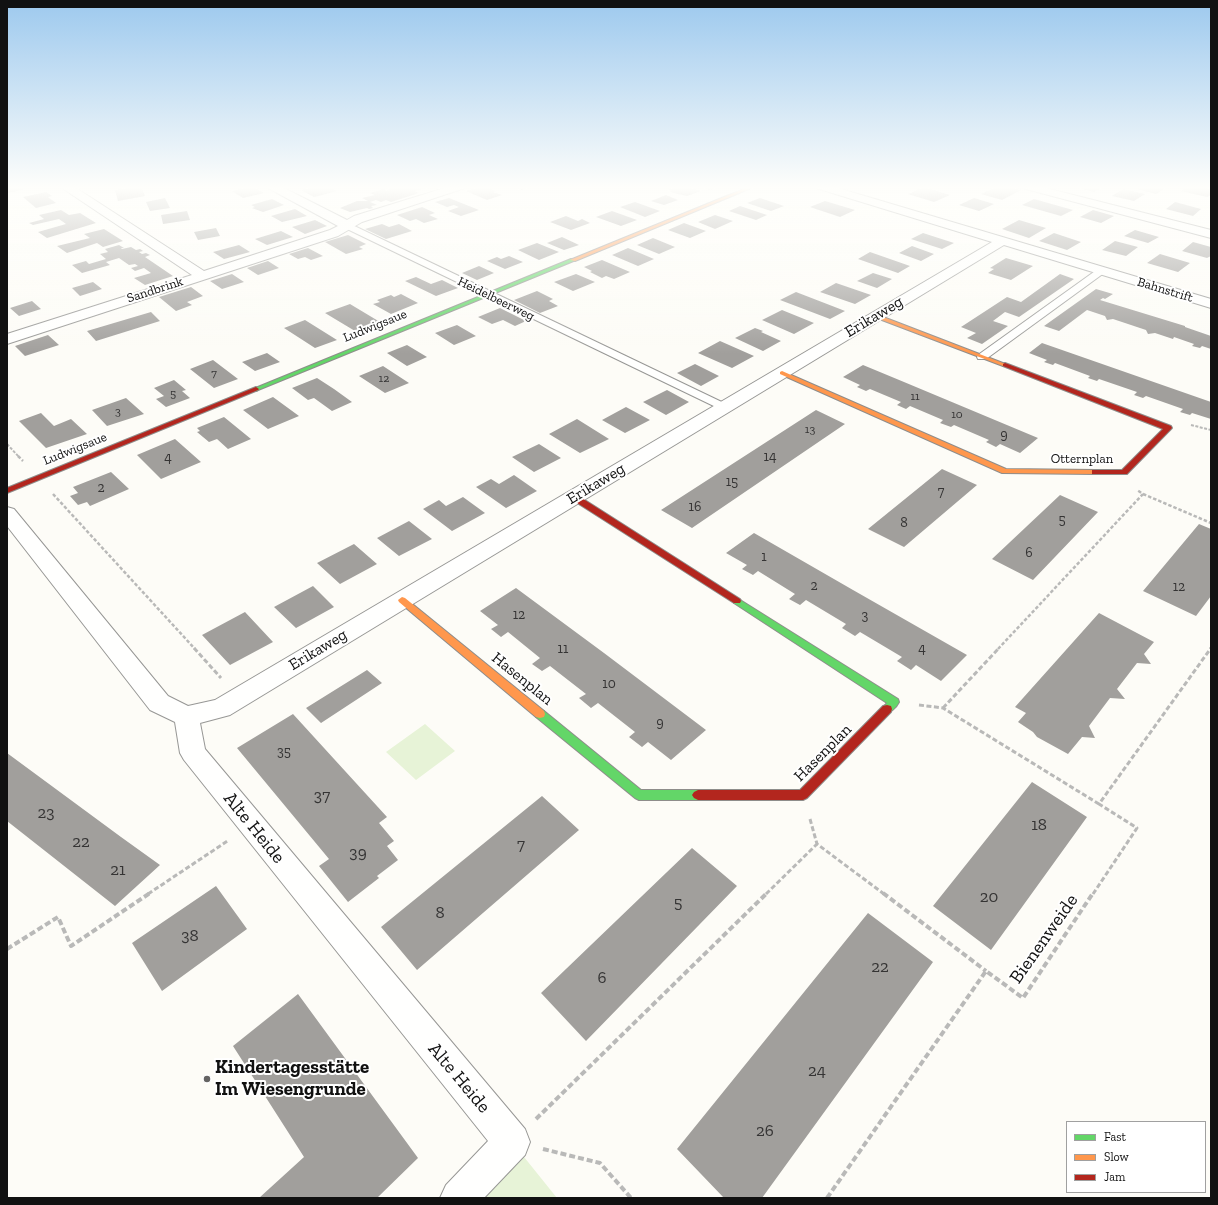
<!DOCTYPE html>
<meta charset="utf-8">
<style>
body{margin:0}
#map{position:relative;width:1218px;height:1205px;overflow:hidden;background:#fdfcf7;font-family:"Zilla Slab",serif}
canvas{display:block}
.frame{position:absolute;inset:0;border:8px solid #111;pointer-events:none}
.legend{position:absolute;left:1066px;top:1121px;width:140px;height:72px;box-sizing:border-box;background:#fff;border:1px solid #a0a0a0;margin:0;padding:5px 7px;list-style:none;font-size:12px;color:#111}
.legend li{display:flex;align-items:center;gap:8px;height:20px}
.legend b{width:20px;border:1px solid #a0a0a0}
</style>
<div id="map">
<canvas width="1218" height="1205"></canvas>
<div class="frame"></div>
<ul class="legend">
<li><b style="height:5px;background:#63d668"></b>Fast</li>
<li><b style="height:5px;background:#ff974d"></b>Slow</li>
<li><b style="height:5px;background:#b3261e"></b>Jam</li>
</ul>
</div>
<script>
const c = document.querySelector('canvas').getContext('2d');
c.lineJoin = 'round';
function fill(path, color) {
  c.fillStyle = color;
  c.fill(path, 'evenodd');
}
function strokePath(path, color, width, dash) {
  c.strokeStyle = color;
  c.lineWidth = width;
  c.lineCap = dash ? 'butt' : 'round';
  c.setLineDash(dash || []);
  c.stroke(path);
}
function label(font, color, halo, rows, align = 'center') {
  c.font = font + ' "Zilla Slab",serif';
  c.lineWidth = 4;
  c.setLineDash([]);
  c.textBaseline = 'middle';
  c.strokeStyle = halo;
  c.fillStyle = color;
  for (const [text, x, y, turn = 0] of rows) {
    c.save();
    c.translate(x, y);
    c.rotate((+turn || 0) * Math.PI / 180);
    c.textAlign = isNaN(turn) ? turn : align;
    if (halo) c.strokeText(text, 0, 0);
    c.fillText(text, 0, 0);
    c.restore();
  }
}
fill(new Path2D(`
 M425,724L455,751L416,780L386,752Z
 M512,1142L557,1198H485Z`), '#e7f3d7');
fill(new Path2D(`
 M7,186H31L23,188V190L7,193Z
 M141,186L145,196L118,201L115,190Z
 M252,186L264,193L243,198L232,191Z
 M317,186H327L337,191L314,197L301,190Z
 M396,186L433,187L414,191L419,193L391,202L386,200L381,202L376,200L370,202L377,205L371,206L373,208L369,209L367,208L350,212L340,208L357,201H368L362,198L375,195L370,193L384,189L386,191L389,190L387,189Z
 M483,186L496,191L493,192L502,195L487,200L466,191Z
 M510,186H534L521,190Z
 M670,186H684L701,191L687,196L670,192L672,191L668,190L675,187Z
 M698,186H718L721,187L708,190Z
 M998,186H1007L1021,190L1002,200L981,194Z
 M1070,186H1105L1094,192Z
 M1142,186H1159L1167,187L1156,194L1136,189Z
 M1189,186H1198L1211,189V195L1207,197L1181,191Z
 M924,187L950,195L934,202L908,194Z
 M1123,189L1145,194L1134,201L1112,196Z
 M46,192L52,196L48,197L56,203L36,208L23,197Z
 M666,195L678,200L664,205L651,201Z
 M165,198L170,208L150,211L146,202Z
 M449,198L479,210L461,216L448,211L459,207L454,205L447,207L435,202Z
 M760,198L784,206L771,211L747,203Z
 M974,198L994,204L979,211L959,205Z
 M272,199L284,205L263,212L252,208L255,207L251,205Z
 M1034,199L1073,210L1061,216L1022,205Z
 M825,201L855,210L840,217L810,207Z
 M635,202L660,211L645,217L620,207Z
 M1175,202L1201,209L1193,216L1166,209Z
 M740,206L767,215L756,220L729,211Z
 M422,207L435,213L429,215L438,219L424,223L416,219L410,221L397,215Z
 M295,209L307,216L282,222L271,216Z
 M61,210L69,215L80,213L96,223L47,238L38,232L66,224L59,219L33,225L29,223L44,219L39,215Z
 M1093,210L1114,216L1101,223L1080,217Z
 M187,211L190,220L163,224L161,215Z
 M612,211L637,220L621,226L596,217Z
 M715,215L733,221L715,229L698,222Z
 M566,216L578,221L582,219L590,223L571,230L550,222Z
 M315,220L327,226L305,234L292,227Z
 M1019,220L1046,228L1029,238L1002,229Z
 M684,223L706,231L690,238L668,230Z
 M382,224L389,227L399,224L412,231L386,239L365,229Z
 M216,228L220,236L198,240L194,232Z
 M104,229L123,241L103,247L97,243L67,253L57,246L90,238L84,234Z
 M1135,230L1159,237L1148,243L1124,236Z
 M281,231L293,237L267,245L255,239Z
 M923,233L954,243L942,249L911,239Z
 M1054,233L1081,242L1067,250L1039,241Z
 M348,235L366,244L359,247L363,249L346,254L325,242Z
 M562,237L579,245L564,250L547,243Z
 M653,238L675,247L659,254L637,245Z
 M1115,241L1138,247L1126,256L1102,250Z
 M1193,242L1211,247V256L1207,258L1182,251Z
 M537,243L559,252L539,260L518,250Z
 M119,245L124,248H121L122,249L131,247L136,250L140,249L143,251L139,252L142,254L146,253L150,255L145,257L173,276L145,285L134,278L151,273L144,268L135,271L131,268L138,266L135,264L129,265L119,258L106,262L110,265L82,273L72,265L86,261L89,264L106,259L100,254L108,252L105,249Z
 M239,245L250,252L224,259L213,252Z
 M912,246L934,254L921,261L899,253Z
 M308,248L323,256L311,260L305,257L298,259L289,254Z
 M628,248L654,259L638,266L612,255Z
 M870,252L910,266L898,273L858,259Z
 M1160,254L1190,263L1178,272L1147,263Z
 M509,256L523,262L505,269L487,261L497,257L501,259Z
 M1006,258L1033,266L1011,280L988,273L994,269L990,268Z
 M602,260L630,272L614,279L606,276L602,278L590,272L592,271L584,267Z
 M268,261L279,268L258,275L247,268Z
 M479,266L494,273L477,280L462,273Z
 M873,273L892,279L877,288L857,281Z
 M232,274L244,282L222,289L210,281Z
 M576,274L595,282L573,291L554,282Z
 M1060,274L1074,279L1019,317L1005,312L993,321L1008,326L982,344L967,338L976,333L961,327L1007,297L1021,302Z
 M416,277L431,284L442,280L458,288L436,296L405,281Z
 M93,282L102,289L80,296L72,288Z
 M836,283L839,284L871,295L855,304L820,292Z
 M191,287L203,296L187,302L192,305L176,311L159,297Z
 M1096,289L1113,294L1105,299L1103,298L1100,300L1185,326V327L1211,336V349L1202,346L1200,348L1192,346L1194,344L1174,337L1173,339L1155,333L1148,334L1146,330L1113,319L1107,320L1105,316L1087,310L1059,331L1044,326Z
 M537,291L553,299L549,301L558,306L540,313L514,300Z
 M796,292L840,309L845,311L830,319L780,300Z
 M401,294L418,303L391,314L373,304L380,302L377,300L391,295L394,297Z
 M32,301L41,309L19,316L10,308Z
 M350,304L380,322L355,331L325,313Z
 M500,308L526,321L515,326L503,320L492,324L478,317Z
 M782,310L814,323L794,334L762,320Z
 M151,312L160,321L96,341L87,331Z
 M305,320L337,340L315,348L284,328Z
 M457,325L476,336L454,345L435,333Z
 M755,328L763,331L761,332L781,341L763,351L735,338Z
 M48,335L59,345L25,356L15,346Z
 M720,341L754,356L732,368L698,353Z
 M1042,343L1211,402V419L1192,413L1190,415L1180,412L1183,409L1146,396L1143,398L1134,395L1137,392L1099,379L1097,381L1088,378L1090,376L1055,363L1053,365L1044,362L1047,360L1029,353Z
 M407,345L427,357L407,366L387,353Z
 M267,353L280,362L255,371L242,362Z
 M213,360L238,379L214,388L190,369Z
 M695,364L719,376L701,386L677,373Z
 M863,365L904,382L1038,438L1020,453L1000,444L996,447L986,442L989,440L954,425L951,427L940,423L943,420L910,406L906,409L897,405L901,402L870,389L866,391L857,387L860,385L843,377Z
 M383,366L409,383L385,393L359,376Z
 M317,378L334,389L352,402L332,411L314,398L308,400L292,388Z
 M174,380L186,390L182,391L190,398L166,407L156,399L164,396L154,388Z
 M667,390L689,402L666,415L643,402Z
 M273,397L299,416L268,429L243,410Z
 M126,398L144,414L107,426L92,410Z
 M626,407L650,420L625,433L602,420Z
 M816,410L845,424L692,528L661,510Z
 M41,413L54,426L71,419L87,434L46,448L19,421Z
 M224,417L251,439L228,449L217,439L209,442L197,432L200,431L197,428Z
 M577,419L609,439L580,453L549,434Z
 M175,439L201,462L161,479L137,455Z
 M539,444L561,458L534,472L512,457Z
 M942,469L977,485L904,547L868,529Z
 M111,472L129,489L90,506L87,502L78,505L70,496L78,493L73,487Z
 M514,475L537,491L506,508L476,487L491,479L499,484Z
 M1060,495L1098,512L1033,580L992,559Z
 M463,497L485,513L452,531L423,509L439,500L446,506Z
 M409,521L432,539L399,556L377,538Z
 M1199,524L1211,529V596L1196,616L1143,591Z
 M754,533L853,590L967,655L941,681L916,665L911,670L897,661L902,657L860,632L855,636L842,628L846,624L806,600L800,605L789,599L795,594L758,571L753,575L742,569L747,565L726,553Z
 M354,544L377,564L340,584L317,563Z
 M313,586L334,607L296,628L274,607Z
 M516,588L604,653L706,730L671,760L648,742L642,747L629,737L635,732L598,703L591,708L579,698L586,694L550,666L542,671L532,664L540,658L508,632L501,637L491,629L498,625L480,611Z
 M245,612L273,642L230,665L202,635Z
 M1099,613L1154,642L1144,654L1151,664L1137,663L1117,689L1125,699L1110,698L1089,726L1095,738L1082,737L1068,754L1037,737L1033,732L1018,722L1026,713L1015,707Z
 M367,670L382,683L321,723L306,708Z
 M293,714L387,817L379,823L394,841L387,846L398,860L377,876L379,878L348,902L319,866L329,859L237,748Z
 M7,753L121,837L160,865L115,906L7,821Z
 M1032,782L1087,817L991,950L933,906Z
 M542,796L579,830L417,970L381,927Z
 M692,848L737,886L586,1041L541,993Z
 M216,886L247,929L162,991L132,943Z
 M868,913L933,962L762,1198H724L677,1149Z
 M298,994L418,1158L377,1198H259L304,1157L233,1046Z`), '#a19f9c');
const lane = new Path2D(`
 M346,222L728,405L730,407L728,409H720L343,227L342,225L343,223Z
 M1101,268L1106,271L1104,273L986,359H978L977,357L978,355L1098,269Z`);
const street = new Path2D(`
 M61,186H73L204,271L330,230L338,226L268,188L267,186H280L347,220L354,216L451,186H467L465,188L362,222L338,236L7,344V334L192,275L62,188Z
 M814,186H831L1211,299V308L1004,245L230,715L200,723L205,749L525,1129L530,1142L525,1155L484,1198H440L446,1185L488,1141L184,760L180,753L175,722L150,710L7,526V507L14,509L168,696L188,706L215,700L992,242L816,188Z
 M1020,186H1038L1211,230V238L1022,188Z`);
const fast = new Path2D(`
 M571,259L576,260L258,390L256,391L253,389Z
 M737,598L898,699L899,702C896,708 890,714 883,712L882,709L887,703L734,603L733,601Z
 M540,710L544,711L641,790H698L702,792L704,795L702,798L698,800H639L635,798L536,717L535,714L536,711Z`);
const slow = new Path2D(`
 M751,186H756L575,261L570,260Z
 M874,315H878L1008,365L1003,366L874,317Z
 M782,371L1006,469L1095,470L1099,472L1095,474L1002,473L780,374V372Z
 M402,597L405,598L544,711L545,714L544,717L540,718L536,717L399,602L398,600Z`);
const jam = new Path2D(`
 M1005,363L1171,426L1172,428L1127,474H1092V470H1122L1163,429L1003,366V364Z
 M256,387L259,389L258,390L7,493V488Z
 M571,495H577L740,599L741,601L740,603H734L571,499L570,497Z
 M887,705L891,706L892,709L891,712L807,798L803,800H698L694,798L692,795L694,792L698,790H800L883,706Z`);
strokePath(lane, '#979795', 2);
strokePath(street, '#979795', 2);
strokePath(fast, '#8e8d8b', 2);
strokePath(slow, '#8e8d8b', 2);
strokePath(jam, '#8e8d8b', 2);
strokePath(new Path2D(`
 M1191,425L1211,430
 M7,444L19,457`), '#b9b9b8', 2, [3, 1.5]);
strokePath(new Path2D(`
 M18,456L23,461
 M53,494L195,649
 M1143,494L1211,523
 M998,649L1143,494L1137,490
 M1210,649L1211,648`), '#b9b9b8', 2.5, [3.5, 2]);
strokePath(new Path2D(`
 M194,648L221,678
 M919,705L943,708L1099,804
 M943,708L999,648
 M810,819L817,844L884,894
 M148,894L229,840
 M766,894L817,844
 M1093,894L1137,828L1099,804L1211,648`), '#b9b9b8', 3, [5, 2.5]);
strokePath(new Path2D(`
 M883,893L986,971
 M7,949L58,917L71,946L150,893
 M536,1119L767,893
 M543,1149L600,1163L631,1198
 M827,1198L986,971L1023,998L1093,893`), '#b9b9b8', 4, [6, 3]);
fill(lane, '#fffffe');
fill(street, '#fffffe');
fill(fast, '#63d668');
fill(slow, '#ff974d');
fill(jam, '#b3261e');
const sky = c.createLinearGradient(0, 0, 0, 354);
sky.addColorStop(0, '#9dc9ee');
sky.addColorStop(0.53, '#fefefb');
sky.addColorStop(1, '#fefefb00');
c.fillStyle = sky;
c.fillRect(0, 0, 1218, 354);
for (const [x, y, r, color] of [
 [207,1079,4,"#646362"]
]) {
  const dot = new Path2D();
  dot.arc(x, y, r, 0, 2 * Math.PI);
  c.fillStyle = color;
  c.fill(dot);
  strokePath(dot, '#fff', 1.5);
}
label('12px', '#353434', null, [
 ["7",214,374],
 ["12",384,379],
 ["5",173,394],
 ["11",915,397],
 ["3",118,412],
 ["10",957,415],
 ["13",810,430]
]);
label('13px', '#111', '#fff', [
 ["Sandbrink",155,290,-18],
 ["Bahnstrift",1165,290,17],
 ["Heidelbeerweg",496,299,26],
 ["Ludwigsaue",375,326,-22],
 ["Ludwigsaue",75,449,-22],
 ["Otternplan",1082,459]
]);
label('14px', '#353434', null, [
 ["9",1004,435],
 ["14",770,457],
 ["4",168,458],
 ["15",732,482],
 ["2",101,488],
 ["7",941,492],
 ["16",695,507],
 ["5",1062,520],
 ["8",904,523],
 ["6",1029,553],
 ["1",764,557],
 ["2",814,586],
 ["12",1179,587],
 ["12",519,615],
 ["3",865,616],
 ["11",563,649],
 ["4",922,649],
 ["10",609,684],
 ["9",660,723],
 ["35",284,752]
]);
label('16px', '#111', '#fff', [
 ["Erikaweg",874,317,-31],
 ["Erikaweg",596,484,-31],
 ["Erikaweg",318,650,-31],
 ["Hasenplan",522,679,39],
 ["Hasenplan",823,753,-45]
]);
label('17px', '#353434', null, [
 ["37",322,796],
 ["23",46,813],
 ["18",1039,825],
 ["22",81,842],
 ["7",521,845],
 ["39",358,853],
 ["21",118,870],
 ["20",989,897],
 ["5",678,903],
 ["8",440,913],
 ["38",190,936],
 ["22",880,967],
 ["6",602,978],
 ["24",817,1071],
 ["26",765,1131]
]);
label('19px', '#111', '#fff', [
 ["Alte Heide",254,828,51],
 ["Bienenweide",1044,939,-55],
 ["Alte Heide",459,1078,50]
]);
label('bold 19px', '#111', '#fff', [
 ["Kindertagesstätte",215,1068],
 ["Im Wiesengrunde",215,1090]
], 'left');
</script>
